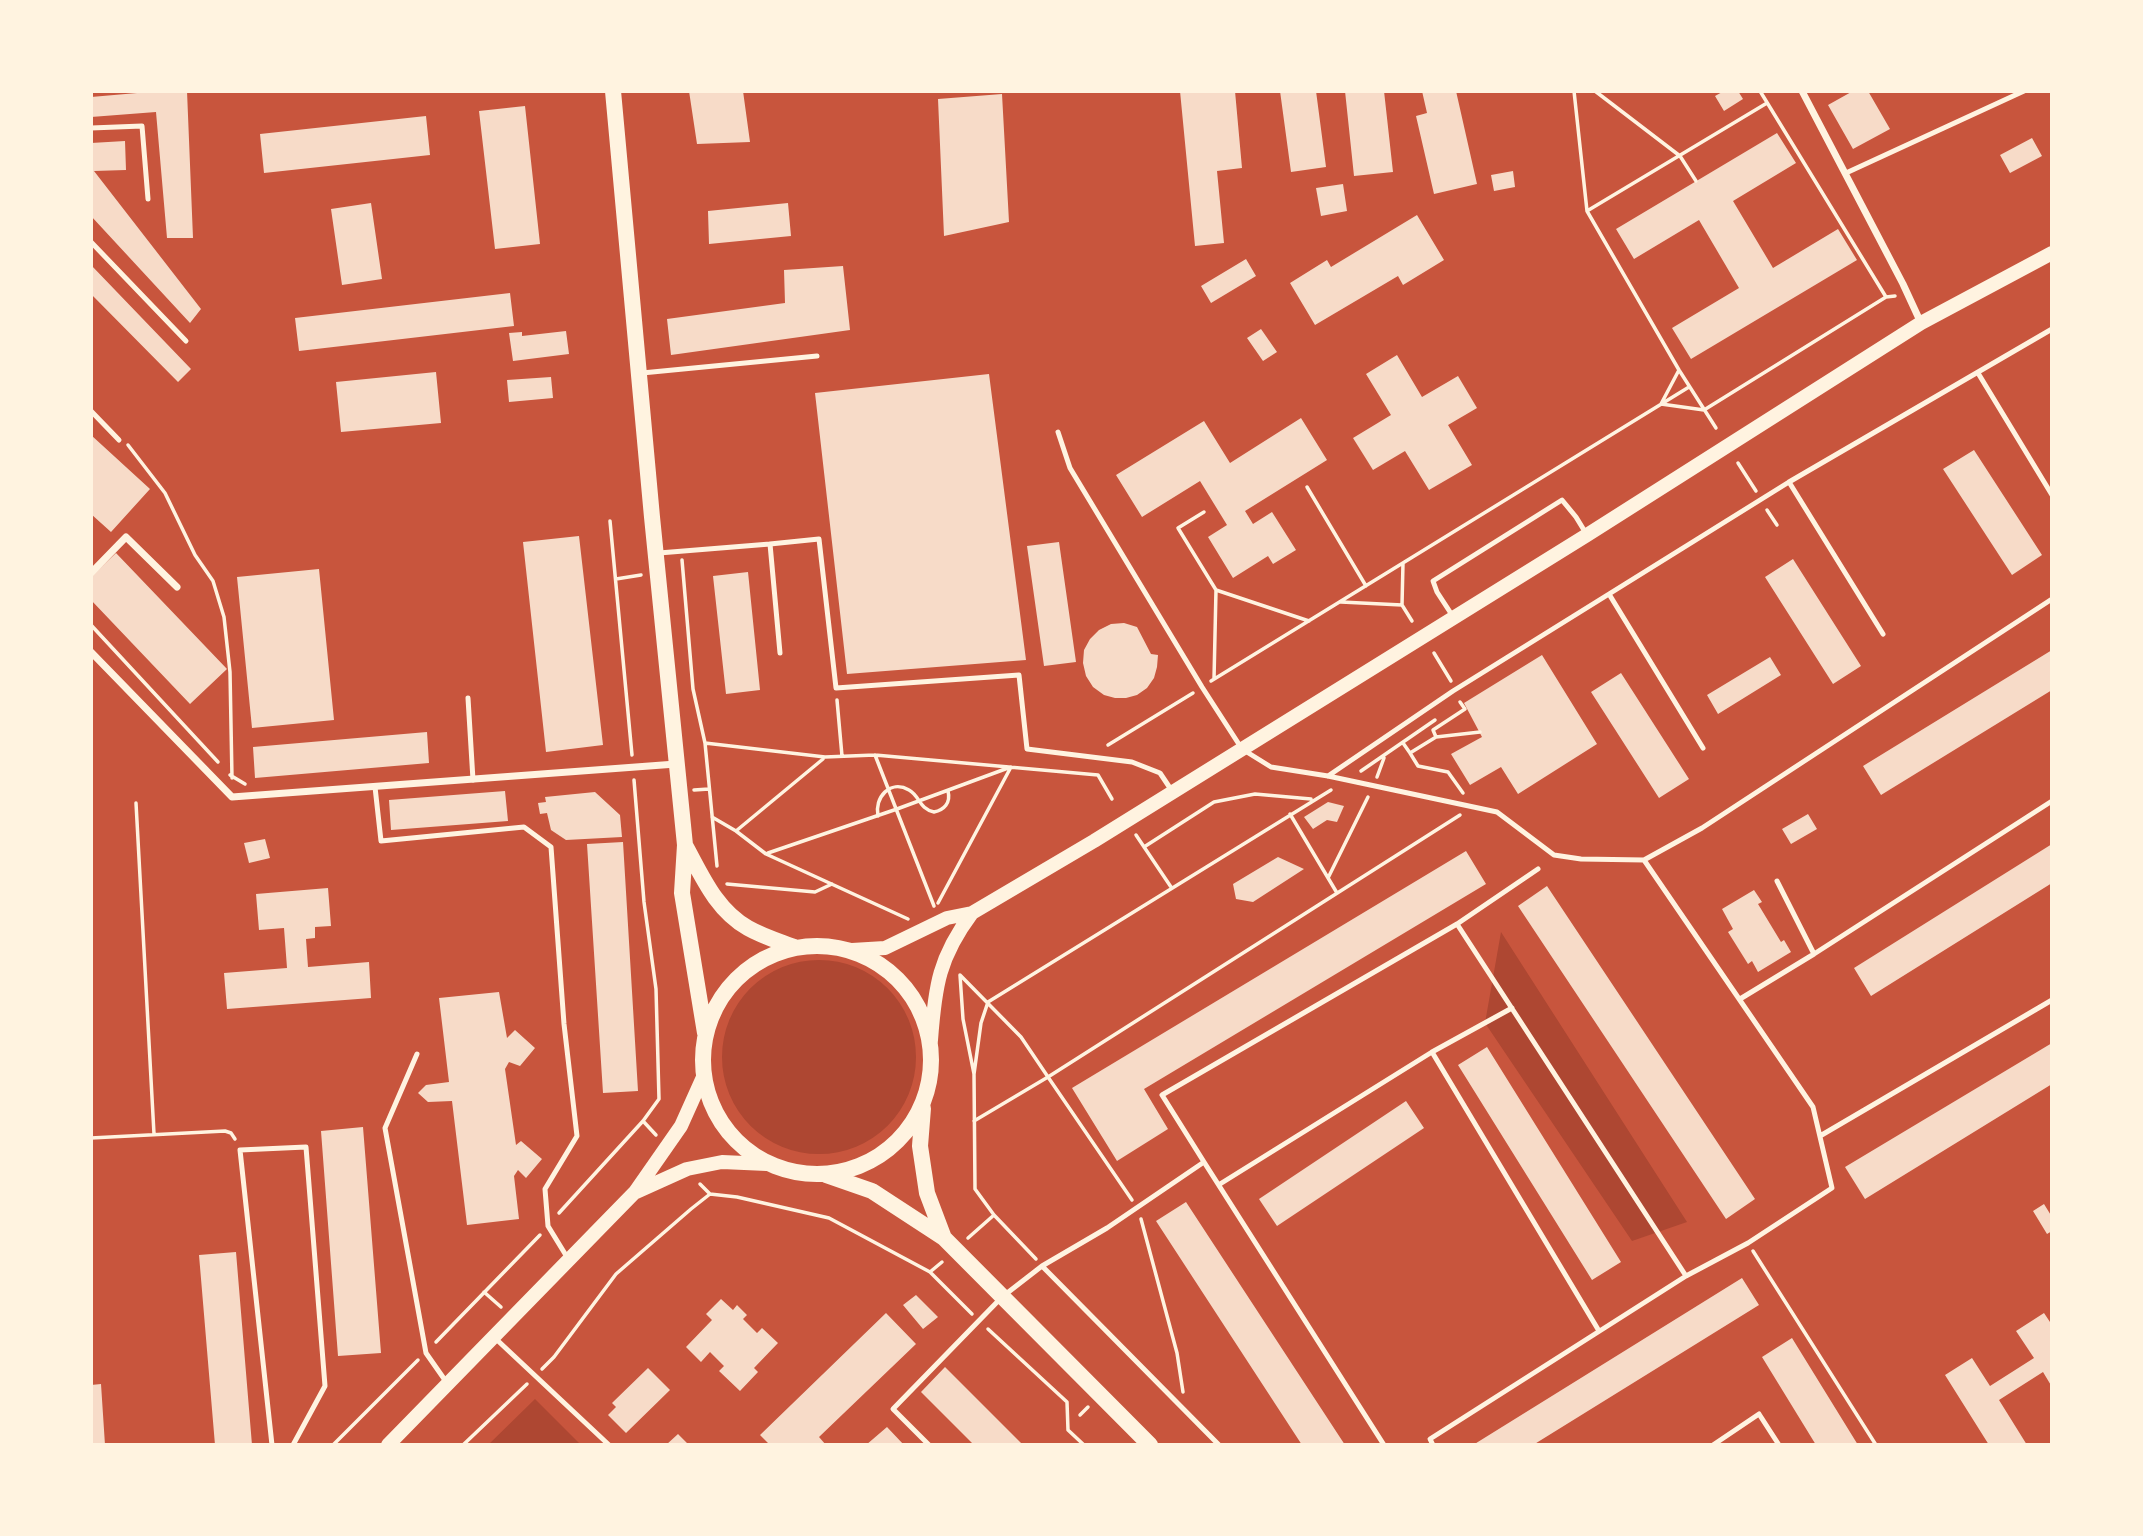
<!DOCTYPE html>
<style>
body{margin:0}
#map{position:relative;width:2143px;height:1536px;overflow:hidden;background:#c8553d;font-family:"Sofia Sans Condensed",sans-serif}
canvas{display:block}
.frame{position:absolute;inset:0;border:93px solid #fff3e0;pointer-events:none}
</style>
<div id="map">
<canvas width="2143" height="1536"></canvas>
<div class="frame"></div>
</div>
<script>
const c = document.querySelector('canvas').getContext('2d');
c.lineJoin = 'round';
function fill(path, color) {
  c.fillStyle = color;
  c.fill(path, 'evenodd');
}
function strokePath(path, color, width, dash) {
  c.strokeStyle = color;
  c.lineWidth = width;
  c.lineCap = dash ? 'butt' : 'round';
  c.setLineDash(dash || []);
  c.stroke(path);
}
fill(new Path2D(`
 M1501,932L1687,1222L1632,1241L1485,1023Z
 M722 1057a97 97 0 1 1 194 0a97 97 0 1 1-194 0Z
 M535,1399L581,1445H488Z`), '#ae4732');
fill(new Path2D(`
 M160,91H187L193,238H167L156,112L91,117V97Z
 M689,91H743L750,142L697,144Z
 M1180,91H1235L1242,168L1217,171L1224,243L1195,246Z
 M1280,91H1316L1326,167L1291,172Z
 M1345,91H1384L1393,172L1354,176Z
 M1422,91H1456L1477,184L1434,194L1416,116L1427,113Z
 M1724,91H1738L1743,99L1724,111L1715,96Z
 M1853,91H1868L1890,129L1853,149L1828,105Z
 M1002,94L1009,222L944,236L938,99Z
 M525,106L540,244L495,249L479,111Z
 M426,116L430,155L264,173L260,134Z
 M1777,133L1796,163L1733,201L1773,268L1838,229L1857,260L1691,359L1672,328L1739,288L1699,220L1634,259L1616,229Z
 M2032,138L2042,156L2010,173L2000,155Z
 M125,141L126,170L94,171L201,309L190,323L91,216V143Z
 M1513,171L1515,187L1494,191L1491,175Z
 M1343,184L1347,211L1321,216L1316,188Z
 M371,203L382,279L342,285L331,209Z
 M788,203L791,236L709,244L708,211Z
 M1417,215L1444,260L1403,285L1398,276L1315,325L1290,283L1327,260L1331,267Z
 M1246,259L1256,276L1211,303L1201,286Z
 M91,265L191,369L178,382L91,294Z
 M843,266L850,330L671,355L667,319L785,303L784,270Z
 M510,293L514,326L299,351L295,318Z
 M1261,329L1277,352L1263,361L1247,338Z
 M566,331L569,354L513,361L509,333L522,332V336Z
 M1397,355L1422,397L1458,376L1477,408L1448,425L1472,465L1429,490L1405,451L1373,470L1353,438L1391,415L1366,374Z
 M436,372L441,423L341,432L336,382Z
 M989,374L1026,660L847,674L815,393Z
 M551,377L553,398L509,402L507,380Z
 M1301,418L1327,460L1245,511L1253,524L1272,512L1296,550L1273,564L1268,556L1233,578L1208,537L1227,525L1200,481L1142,517L1116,475L1204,421L1230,463Z
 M91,435L150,489L111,532L91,514Z
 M1974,450L2042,555L2012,575L1943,469Z
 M579,536L603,745L546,752L523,542Z
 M1059,542L1076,662L1044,666L1027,546Z
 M116,553L227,669L190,704L91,600V577Z
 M1793,559L1861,666L1833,684L1765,577Z
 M319,569L334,720L252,728L237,577Z
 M748,572L760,690L726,694L713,576Z
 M1124,623L1137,627L1151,654L1158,655L1157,667L1154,678L1147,688L1137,695L1126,698H1115L1104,695L1093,687L1086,676L1083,663L1084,650L1090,639L1099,630L1111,624Z
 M2052,650V690L1881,795L1863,766Z
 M1542,655L1597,744L1518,794L1501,767L1470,785L1451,754L1482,737L1464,703Z
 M1770,657L1781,675L1718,714L1707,695Z
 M1621,673L1689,779L1659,798L1591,692Z
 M427,732L429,763L255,778L253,747Z
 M505,791L508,821L391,830L389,800Z
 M595,792L620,815L622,837L566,840L551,830L547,813L540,814L538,803L546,802L545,797Z
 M1328,802L1344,806L1337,822L1327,820L1313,829L1304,817Z
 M1808,814L1817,829L1791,844L1782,829Z
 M265,839L270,858L249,863L244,843Z
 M623,842L638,1091L603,1093L587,844Z
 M2052,844V883L1871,996L1854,968Z
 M1466,851L1486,884L1144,1089L1168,1129L1117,1161L1072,1088Z
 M1278,857L1304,869L1253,902L1236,899L1233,884Z
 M1547,886L1755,1199L1726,1219L1518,906Z
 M328,888L331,926L315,927V938L306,939L308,967L369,962L371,998L227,1009L224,973L287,968L284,928L259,930L256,894Z
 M1754,890L1762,902L1758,904L1781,942L1784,940L1791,952L1758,972L1752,961L1748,964L1728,932L1733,929L1722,909Z
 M499,992L507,1038L515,1030L535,1048L520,1066L509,1062L505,1069L516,1145L521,1141L542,1159L526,1178L518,1170L514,1176L519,1219L467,1225L452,1101L428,1102L418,1093L426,1085L449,1082L439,998Z
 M2052,1043V1084L1865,1199L1845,1167Z
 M1487,1047L1621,1262L1592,1280L1458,1065Z
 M1406,1101L1424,1128L1277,1226L1259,1199Z
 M363,1127L381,1353L338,1356L321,1131Z
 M1186,1202L1345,1445H1302L1156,1221Z
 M2044,1204L2052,1217V1231L2047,1234L2033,1211Z
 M236,1252L252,1445H215L199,1255Z
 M1742,1278L1759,1305L1533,1445H1473Z
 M916,1295L938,1317L923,1329L903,1305Z
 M721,1299L733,1310L737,1305L747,1315L743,1319L757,1333L762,1328L778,1343L754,1368L758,1372L740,1391L719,1371L724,1366L710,1352L701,1362L686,1347L712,1320L706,1314Z
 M886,1313L916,1344L819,1437L826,1445H770L760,1435Z
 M2044,1313L2052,1325V1387L2043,1372L1999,1400L2027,1445H1989L1945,1375L1972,1358L1990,1386L2034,1358L2016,1331Z
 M1792,1338L1858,1445H1816L1762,1357Z
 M945,1367L1023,1445H974L921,1392Z
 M648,1368L670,1390L626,1433L608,1415L616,1407L612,1403Z
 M101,1384L105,1445H91V1385Z
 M887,1427L904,1445H866Z
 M678,1434L689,1445H666Z`), '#f7dbc8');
strokePath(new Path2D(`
 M1574,91L1587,211L1679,370L1716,428
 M1595,91L1680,156L1696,181
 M1760,91L1886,297
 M1587,211L1767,103
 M1679,370L1661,404L1704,410L1886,297L1895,296
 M128,445L165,493L195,555L213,581L224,617L230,672L232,778
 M1738,463L1756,491
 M1307,487L1366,586
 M1767,510L1777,525
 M1204,512L1178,528L1216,590L1309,621
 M610,521L632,755
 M682,560L693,689L705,743L825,757L875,755L1098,775L1112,799
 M616,579L641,575
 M1341,602L1402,605L1403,563
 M1402,605L1412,621
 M91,625L218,762
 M1434,653L1451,681
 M1214,679L1216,590
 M1211,681L1689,387
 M837,700L842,756
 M1460,702L1465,709L1433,730L1436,737L1480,732
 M705,743L717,866
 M1403,743L1410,753L1436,737
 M1108,745L1193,693
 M1410,753L1418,766L1448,772L1463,793
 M875,755L934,906
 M1361,771L1435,720
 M230,775L245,784
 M1377,777L1384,758
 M694,790L709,789
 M136,803L154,1134
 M1290,814L1337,893
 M878,816C874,798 890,779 909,790C920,796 919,809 934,812C944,810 951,803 948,791
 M712,817L736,831L766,854L908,919
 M736,831L823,759
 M1136,835L1171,887
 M1144,847L1214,802L1255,794L1311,799
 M768,853L897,809L1008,768
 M1328,878L1368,797
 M727,884L815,892L832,884
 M938,903L1011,767
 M974,1074L981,1023L988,1002L1331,790
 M643,1121L656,1135
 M91,1138L225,1131L231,1133L235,1139
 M700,1184L710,1194
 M1132,1200L1048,1077L1460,815
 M559,1213L643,1121L659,1099L656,989L644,902L634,780
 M994,1215L1036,1259
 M1141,1219L1177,1353L1183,1392
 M968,1238L994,1215L975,1189L974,1074L963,1019L960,975L1021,1037L1048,1077L974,1121
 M1753,1251L1876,1445
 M930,1272L942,1262
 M484,1292L501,1307
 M988,1329L1067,1402L1068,1430L1084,1445
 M436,1342L540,1235
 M542,1369L554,1357L616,1274L691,1209L710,1194L737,1197L829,1218L930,1272L972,1314
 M1080,1415L1088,1407
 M333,1445L418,1360
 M463,1445L527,1384`), '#fff3e0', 3.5);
strokePath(new Path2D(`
 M91,128L142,126L148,199
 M1846,173L2024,91
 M91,242L186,341
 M642,373L817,356
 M1978,373L2052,495
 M91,411L119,440
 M1058,432L1070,468L1202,687L1242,749L1271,767L1328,776L1497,812L1554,855L1581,859L1644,860L1813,1107L1832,1188L1748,1243L1686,1276L1430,1439L1433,1445
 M1789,482L1883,634
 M770,544L819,539L836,688L1019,675L1027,749L1132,762L1160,773L1172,791
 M659,553L770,544L780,653
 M1452,615L1437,592L1433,581L1562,500L1576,517L1587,535
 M468,698L473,780
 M1703,748L1609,594L1789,482L2052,329
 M1328,776L1453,691L1609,594
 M375,787L381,841L524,827L551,847L564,1024L577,1136L545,1189L548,1226L567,1257
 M1644,860L1702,828L2052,599
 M1457,924L1686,1276
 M1814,954L2052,801
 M1740,999L1814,954L1777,881
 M1432,1052L1599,1331
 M417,1054L385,1128L426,1353L447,1383
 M1820,1136L2052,1000
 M1204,1162L1384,1445
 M1220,1184L1432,1052L1512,1008
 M1042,1266L1219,1445
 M496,1339L609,1445
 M272,1445L240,1150L306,1147L325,1386L293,1445
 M929,1445L893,1409L1002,1297L1042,1266L1107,1228L1204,1162L1162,1095L1457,924L1538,869
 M1713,1445L1759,1414L1779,1445`), '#fff3e0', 5);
strokePath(new Path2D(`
 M1802,91L1903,284L1921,323
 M91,573L126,537L177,587
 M91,652L232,797L676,764`), '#fff3e0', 7);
strokePath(new Path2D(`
 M852,950L885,948L947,918L972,913L1094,841L1587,535L1921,323L2052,253
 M931,1040C935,986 939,957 972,913
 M636,1192L687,1169L722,1162L767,1164
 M388,1445L635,1192L681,1126L703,1077`), '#fff3e0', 14);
strokePath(new Path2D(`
 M613,91L652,517L685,845L682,893L705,1033
 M685,845C702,876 716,910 748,928C762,936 778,941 794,947
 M703 1060a114 114 0 1 1 228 0a114 114 0 1 1-228 0Z
 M923,1108L920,1146L927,1193L944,1238
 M826,1175L872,1191L944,1238L1150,1445`), '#fff3e0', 16);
</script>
